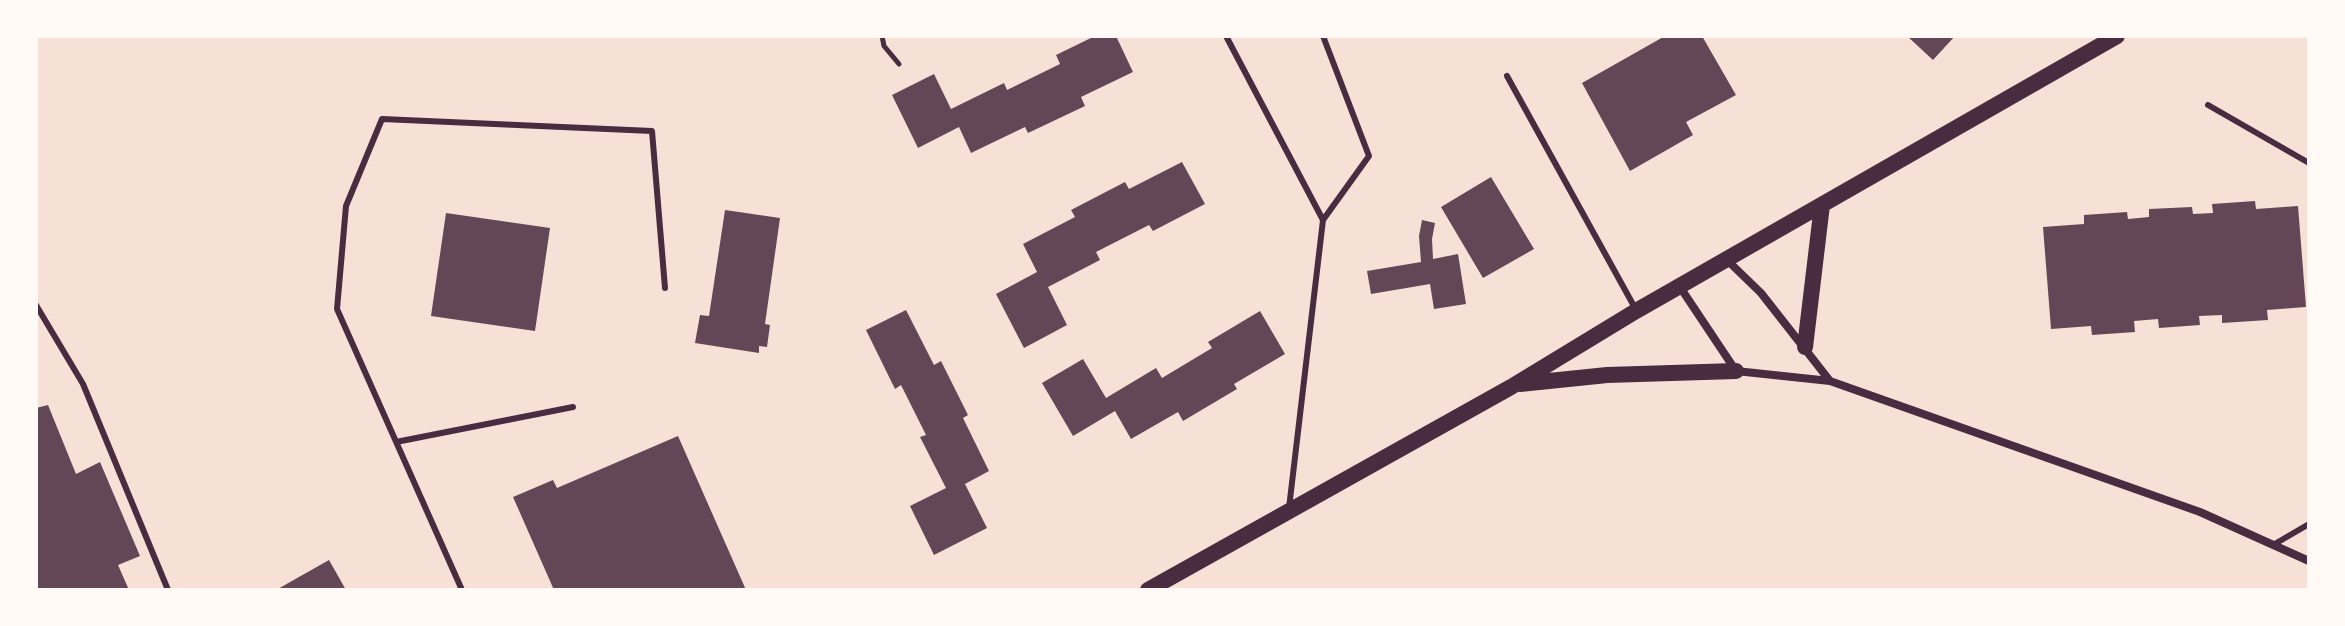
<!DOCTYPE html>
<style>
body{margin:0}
#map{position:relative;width:2345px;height:626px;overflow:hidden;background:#f7e1d7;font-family:"Public Sans",sans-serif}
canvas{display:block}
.frame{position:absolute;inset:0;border:38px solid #fffaf5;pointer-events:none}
</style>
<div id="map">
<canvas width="2345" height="626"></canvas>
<div class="frame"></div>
</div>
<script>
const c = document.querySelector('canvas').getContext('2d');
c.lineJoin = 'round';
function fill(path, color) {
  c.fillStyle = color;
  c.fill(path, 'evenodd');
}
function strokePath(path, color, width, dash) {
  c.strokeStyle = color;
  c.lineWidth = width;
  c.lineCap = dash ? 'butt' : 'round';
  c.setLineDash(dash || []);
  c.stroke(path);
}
fill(new Path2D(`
 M1095,36H1116L1133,72L1081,97L1085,106L1028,133L1025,127L971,153L959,127L918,148L892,95L934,74L951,109L1004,83L1007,90L1060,64L1056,55Z
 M1665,36H1702L1736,95L1686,122L1693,135L1630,171L1582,83Z
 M1907,36H1955L1933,60Z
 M1182,162L1205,204L1153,231L1149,225L1096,252L1100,260L1048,287L1067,325L1024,348L996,294L1037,272L1023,244L1075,217L1071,210L1125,182L1129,189Z
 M1491,177L1534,249L1483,278L1441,207Z
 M2255,201L2256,209L2298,206L2306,307L2267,310L2268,320L2222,323V315L2199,316L2200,325L2159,328L2158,319L2134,321L2135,332L2092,335L2091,326L2051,329L2043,227L2084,224V215L2127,212L2128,219L2149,217V209L2192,207L2193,214L2213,213L2212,204Z
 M725,210L780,218L765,324L770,325L767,347L759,346V353L695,343L700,315L709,316Z
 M446,213L550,228L535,331L431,316Z
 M1422,220L1435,223L1432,239L1433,259L1458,254L1466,304L1434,309L1430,284L1371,294L1367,271L1421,262L1419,236Z
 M906,310L934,365L941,361L968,415L963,418L989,471L965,484L987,528L934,555L910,506L946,488L920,437L926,435L901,385L895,389L866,330Z
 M1260,311L1285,354L1234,384L1237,389L1183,421L1178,412L1131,439L1115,411L1073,436L1042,383L1083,359L1106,398L1156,368L1162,378L1212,348L1208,342Z
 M48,405L76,474L100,462L140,556L118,565L129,590H36V408Z
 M678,436L746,590H554L513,497L553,480L557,488Z
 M329,560L346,590H276Z`), '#644757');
strokePath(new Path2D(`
 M882,36L884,46L899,64`), '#4a2c40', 5);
strokePath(new Path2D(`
 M1226,36L1323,220
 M1507,76L1635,308
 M2208,105L2309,163
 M36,305L83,384L168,590
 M396,442L573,407
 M1289,508L1323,220L1369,156L1323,36
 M2273,545L2309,524
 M462,590L337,309L346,206L382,119L652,131L665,288`), '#4a2c40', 6);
strokePath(new Path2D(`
 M1728,261L1761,293L1830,381
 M1680,287L1736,371L1830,381L2200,512L2309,561`), '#4a2c40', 8);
strokePath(new Path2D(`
 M1805,347L1822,205
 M1520,384L1607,375L1736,371
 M1148,590L1511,387L1636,311L2117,36`), '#4a2c40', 16);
</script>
